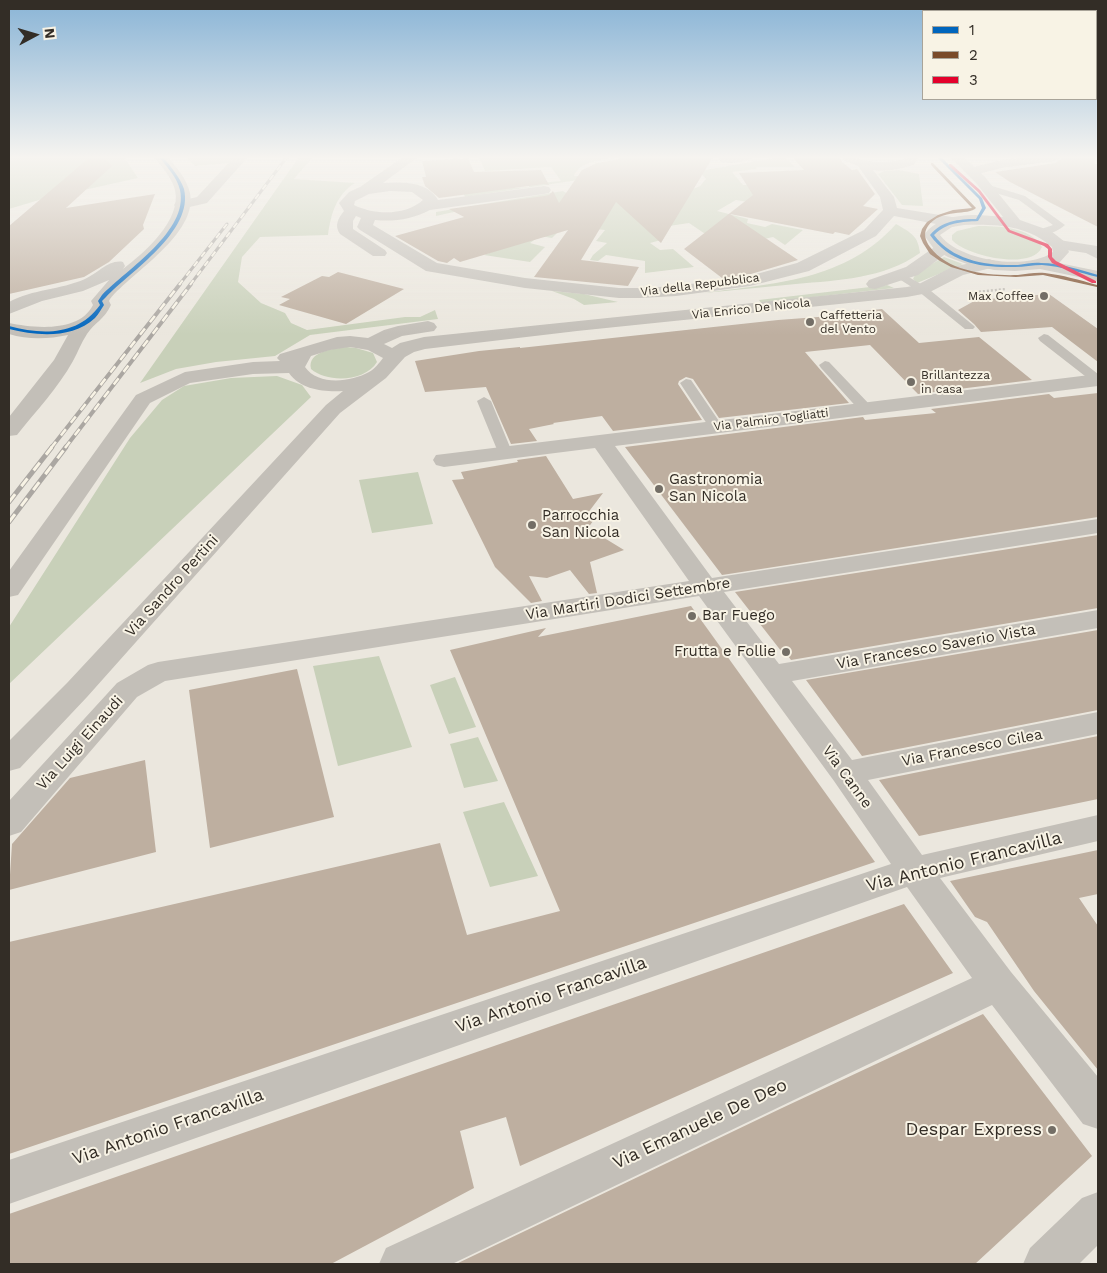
<!DOCTYPE html>
<style>
body{margin:0}
#map{position:relative;width:1107px;height:1273px;overflow:hidden;background:#ebe7de;font-family:"Work Sans",sans-serif}
canvas{display:block}
.frame{position:absolute;inset:0;border:10px solid #332d26;pointer-events:none}
.legend{position:absolute;left:922px;top:10px;width:175px;height:90px;box-sizing:border-box;background:#f8f3e5;border:1px solid #a9a499;margin:0;padding:6px 9px;list-style:none;font-size:15px;color:#332d26}
.legend li{display:flex;align-items:center;gap:10px;height:25px}
.legend b{width:25px;border:1px solid #a9a499}
.north{position:absolute;left:10px;top:10px;width:50px;height:50px;-webkit-text-stroke:4px #f8f3e5;paint-order:stroke;rotate:84deg;font-size:14px;font-weight:700;line-height:20px;text-align:center;color:#332d26}
.north::after{content:'';display:block;margin:auto;width:18px;height:22px;background:#332d26;clip-path:polygon(50% 0,100% 100%,50% 72%,0 100%)}
</style>
<div id="map">
<canvas width="1107" height="1273"></canvas>
<div class="frame"></div>
<ul class="legend">
<li><b style="height:6px;background:#0065bd"></b>1</li>
<li><b style="height:6px;background:#7a4b2a"></b>2</li>
<li><b style="height:6px;background:#e4002b"></b>3</li>
</ul>
<div class="north">N</div>
</div>
<script>
const c = document.querySelector('canvas').getContext('2d');
c.lineJoin = 'round';
function fill(path, color) {
  c.fillStyle = color;
  c.fill(path, 'evenodd');
}
function strokePath(path, color, width, dash) {
  c.strokeStyle = color;
  c.lineWidth = width;
  c.lineCap = dash ? 'butt' : 'round';
  c.setLineDash(dash || []);
  c.stroke(path);
}
function label(font, color, halo, rows, align = 'center') {
  c.font = font + ' "Work Sans",sans-serif';
  c.lineWidth = 4;
  c.setLineDash([]);
  c.textBaseline = 'middle';
  c.strokeStyle = halo;
  c.fillStyle = color;
  for (const [text, x, y, turn = 0] of rows) {
    c.save();
    c.translate(x, y);
    c.rotate((+turn || 0) * Math.PI / 180);
    c.textAlign = isNaN(turn) ? turn : align;
    if (halo) c.strokeText(text, 0, 0);
    c.fillText(text, 0, 0);
    c.restore();
  }
}
fill(new Path2D(`
 M9,157H124L138,178L39,200L9,209Z
 M186,157H235L229,163L195,166Z
 M299,157H313L294,179L355,183C336,195 331,214 328,235L260,237L242,257L238,282L261,303L285,313L291,323L307,330L405,317H420L435,310L438,319L310,335L275,356L216,362L176,369L140,383Z
 M463,157H624C609,159 580,159 574,176H584L585,179L465,197L462,190L512,185L516,188L529,187L528,184L561,181L551,167L485,171L479,157Z
 M780,157H785L795,167H757L756,169L732,172L743,185H769L808,212L736,200L717,211L748,219L747,223L765,227L772,224L803,230L785,245L773,237L726,248L689,223L649,229L661,240L650,243L660,250L673,249L694,267L645,273V261L606,255L598,261L590,260L593,255L607,243L596,241L605,230L564,226L552,238L540,236L530,243L545,247L530,262L484,255L497,250L472,208L436,216V212L563,191L578,200L688,191L700,186L706,179L699,171Z
 M899,170L919,174L923,206L902,205L878,174L884,171Z
 M896,224C911,233 918,235 920,253C883,279 839,280 796,284C765,287 735,290 704,293C775,283 845,281 896,224Z
 M978,226C998,226 1031,227 1042,247C1032,271 966,256 952,240V235L957,231Z
 M944,257L963,264L917,283L913,279L916,273Z
 M887,285L894,288L761,303L759,300Z
 M552,291L584,294L618,302L584,305L574,299Z
 M346,347L356,348L373,353L377,362C365,382 327,383 311,369C307,351 334,349 346,347Z
 M277,376L302,385L311,397L9,684V627L130,438L162,400L184,386L231,378Z
 M418,472L433,524L372,533L359,480Z
 M379,656L412,747L338,766L313,666Z
 M455,677L476,727L449,734L430,685Z
 M478,737L498,781L464,788L450,744Z
 M504,802L538,876L490,887L463,812Z`), '#c8d0b9');
fill(new Path2D(`
 M90,157H104L112,166L66,208L155,194L143,225L144,229L109,262L84,277L9,294V226Z
 M621,157H713L661,243L616,202L581,260L639,267L628,286L534,277L568,230L460,262L454,258L447,263L438,261L395,236L464,217L449,209L544,196L549,195L553,191L559,203L582,170L597,163L619,159Z
 M792,157H840L842,162L852,170L857,169L875,194L863,206L878,209L849,235L835,232L833,234L730,214L798,260L751,274L722,278L684,249L753,195L739,173L804,170Z
 M1064,157H1094L1095,164H1098V227L1010,182L995,172L1055,163Z
 M468,158L474,172L541,170L549,185L544,184L439,198L425,186L422,177H426L422,161Z
 M338,272L404,289L346,324L279,305L290,299L281,297L322,276L329,277Z
 M1049,294L1098,329V362L1052,327L981,332L974,324L958,310L976,300Z
 M882,309L919,343L979,337L1032,380L918,394L870,345L805,352L849,403L719,418L693,379L686,377L679,381L678,384L702,420L613,431L602,416L553,423L554,424L529,429L537,441L511,444L486,387L425,392L415,361L479,351L520,347V348L778,320L844,315L842,313Z
 M1098,393V517L722,575L625,447L863,417L865,420L936,413L931,409L1049,394L1054,398Z
 M546,456L573,499L603,493L584,518L593,521L588,528L624,550L590,562L597,593L589,594L570,570L547,578L529,576L542,601L531,603L495,567L452,480L464,479L461,472L518,462L517,460Z
 M1098,535V608L791,660L788,656H785L735,592Z
 M691,606L875,862L9,1154V942L440,843L467,935L560,911L450,650L546,628L538,637Z
 M1098,630V710L862,756L806,680Z
 M297,669L334,817L210,848L189,690Z
 M1098,736V799L919,836L879,780Z
 M145,760L156,852L9,890L12,844L70,778Z
 M1098,850V894L1079,898L1098,926V1070L1034,991L987,922L975,917L950,881Z
 M904,904L953,973L520,1166L506,1117L460,1131L474,1188L331,1264H9V1214Z
 M983,1014L1092,1156L975,1264H456L782,1108Z`), '#beafa0');
strokePath(new Path2D(`
 M967,293L1006,289`), '#bcb8b0', 2.5, [2, 2]);
fill(new Path2D(`
 M989,185L1025,196L1065,225C1059,231 1046,236 1038,234V230L1053,225L1019,200L986,190L984,188Z
 M900,272L926,287L973,325L975,327L973,329H965L918,291L896,277L895,275L896,273Z
 M1044,334L1048,335L1098,374V384L1094,383L1040,341L1038,338Z
 M825,361L829,362L871,406L873,409L871,412H861L821,368L819,365Z
 M686,379L691,380L723,427L721,430L716,431L709,427L680,383Z
 M484,397L491,401L512,452L510,455L505,456L498,452L477,401Z`), '#c3bfb8');
fill(new Path2D(`
 M234,157H248L207,203L181,209L176,208L174,205L176,202L197,197Z
 M403,157H418L383,183C403,182 427,181 438,200L544,186L549,187L551,190L549,193L544,194L430,210C413,219 394,222 375,220L373,225L437,263L525,278L619,288H640L676,286L749,276L797,263L864,230L883,210L880,197L858,166L843,160L842,157C857,157 869,163 884,162C898,162 906,157 918,157L914,165C900,169 887,172 873,170L894,197L897,208L952,217L957,219L960,222L957,225L952,227L894,216L876,236L809,271L750,286L676,296L640,298H619L525,288L432,272L426,271L360,230L357,227L361,218L356,216L353,221V229L385,250L387,253L385,256H373L340,234C334,226 338,218 344,211L339,203L349,192L360,187ZM390,191L412,192L423,200C405,216 374,215 354,205L355,201L369,194Z
 M721,157H753C746,163 730,164 721,162L719,159Z
 M1028,157H1062L1055,161L1002,168L974,175L967,171L969,168L1002,160Z
 M1059,240L1097,246L1098,259L1086,253L1053,248L1051,245L1053,242Z
 M942,244L948,246L950,249L948,252L918,275L875,289L869,288L866,284L869,280L906,267L936,246Z
 M989,259L995,261L997,264L995,267L963,275L928,293L907,297L577,331L425,349L414,352L405,357L386,378L340,413L87,697L20,768L9,771V741L67,683L326,405L343,391C324,392 301,390 289,373L253,374L190,383L150,403L18,595L9,597V571L136,395L185,372L253,362L280,361L277,358L280,354L337,337L350,336L368,338L384,330L398,326L428,321L434,323L437,327L434,331L402,336L384,344L392,348L400,343L424,337L907,287L917,285L952,267ZM350,347L368,350L383,358C379,363 375,369 369,372C351,382 318,386 305,367L311,356L330,350Z
 M1098,374V386L615,446L712,578L1098,519V533L724,592L779,664L1098,610V628L792,681L852,760L1098,712V734L868,780L922,855L1098,815V841L940,878L1011,972L1098,1077V1129L1083,1124L992,1005L452,1264H379L386,1248L972,978L907,887L9,1204V1160L891,864L834,781L699,596L165,681L137,697L21,832L9,836V801L117,683L148,665L158,662L689,581L595,448L444,467L436,465L433,460L436,455Z
 M1098,1192V1245L1079,1264H1023L1030,1248L1082,1198Z`), '#c3bfb8');
fill(new Path2D(`
 M154,157H168C176,167 187,179 190,193C198,234 132,272 110,299L109,301L111,305C104,320 95,322 87,334C81,343 78,352 73,361C58,388 36,411 17,435L9,436V417L54,360L68,335C49,339 28,340 9,334V323C34,328 79,333 93,305L91,301L109,280L83,291L42,301L9,314V302C33,289 60,290 85,279C97,274 109,259 123,262L125,266L123,269C144,253 182,220 175,190C172,178 162,167 154,157Z
 M950,157H964L985,177L1020,220L1051,231L1065,242L1069,252L1059,263L1098,271V281L1040,269L1015,271L994,270L967,264L948,257L934,249L924,235C941,211 977,214 1003,217L976,183ZM964,225C996,224 1027,225 1052,247L1053,252C1027,271 959,261 940,235L952,227Z`), '#c3bfb8');
const railFar2 = new Path2D(`
 M179,285L227,224
 M190,285L287,157`);
const railFar1 = new Path2D(`
 M51,448L180,284
 M65,448L191,284`);
const rail = new Path2D(`
 M9,502L52,447
 M9,522L66,447`);
strokePath(railFar2, '#aba7a2', 3);
strokePath(railFar1, '#aba7a2', 4);
strokePath(rail, '#aba7a2', 5);
strokePath(railFar2, '#f8f3e5', 2, [6]);
strokePath(railFar1, '#f8f3e5', 2.5, [8]);
strokePath(rail, '#f8f3e5', 3, [10]);
fill(new Path2D(`
 M159,157H163C170,166 180,177 184,189C194,231 131,271 106,297L102,301L104,305C101,309 99,314 95,318C72,339 37,336 9,329V326C42,335 78,336 100,305L98,301L102,295C127,269 189,231 180,190C177,177 167,167 159,157Z
 M937,157H941L982,198L986,208L978,221C962,222 947,222 934,235C953,261 988,266 1018,265C1026,264 1034,262 1041,263C1061,263 1080,270 1098,275V277C1080,273 1061,266 1042,265C1033,265 1024,267 1015,267C982,268 950,263 930,235C942,221 958,219 976,219L982,208L979,199Z`), '#0065bd');
fill(new Path2D(`
 M931,163H933L976,208C969,216 941,208 928,226C923,233 925,240 930,247C948,272 989,276 1018,275C1027,274 1036,272 1045,273C1062,275 1080,280 1097,285V287L1043,275L1016,277L978,275L951,267L940,261L930,254L923,243L920,236L922,229L927,222L938,215L953,210L972,208L931,165Z`), '#7a4b2a');
fill(new Path2D(`
 M949,164H951L980,190L1010,230L1048,244L1052,249V257L1056,261L1096,281V283H1092L1052,263L1048,257V249L1044,246L1008,232L978,192L949,166Z`), '#e4002b');
const sky = c.createLinearGradient(0, 0, 0, 335);
sky.addColorStop(0, '#89b4d6');
sky.addColorStop(0.47, '#f6f4f0');
sky.addColorStop(1, '#f6f4f000');
c.fillStyle = sky;
c.fillRect(0, 0, 1107, 335);
for (const [x, y, r, color] of [
 [1044,296,5,"#736e66"],
 [810,322,5,"#736e66"],
 [911,382,5,"#736e66"],
 [659,489,5,"#736e66"],
 [532,525,5,"#736e66"],
 [692,616,5,"#736e66"],
 [786,652,5,"#736e66"],
 [1052,1130,5,"#736e66"]
]) {
  const dot = new Path2D();
  dot.arc(x, y, r, 0, 2 * Math.PI);
  c.fillStyle = color;
  c.fill(dot);
  strokePath(dot, '#f8f3e5', 2);
}
label('12px', '#332d26', '#f8f3e5', [
 ["Via della Repubblica",700,285,-7],
 ["Via Enrico De Nicola",751,309,-6],
 ["Via Palmiro Togliatti",771,420,-7]
]);
label('12px', '#332d26', '#f8f3e5', [
 ["Max Coffee",1034,296,"right"],
 ["Caffetteria",820,315],
 ["del Vento",820,329],
 ["Brillantezza",921,375],
 ["in casa",921,389]
], 'left');
label('15px', '#332d26', '#f8f3e5', [
 ["Gastronomia",669,480],
 ["San Nicola",669,497],
 ["Parrocchia",542,516],
 ["San Nicola",542,533],
 ["Bar Fuego",702,616],
 ["Frutta e Follie",776,652,"right"]
], 'left');
label('15px', '#332d26', '#f8f3e5', [
 ["Via Sandro Pertini",172,586,-48],
 ["Via Martiri Dodici Settembre",628,599,-9],
 ["Via Francesco Saverio Vista",936,647,-10],
 ["Via Luigi Einaudi",80,743,-48],
 ["Via Francesco Cilea",972,748,-11],
 ["Via Canne",847,777,54]
]);
label('18px', '#332d26', '#f8f3e5', [
 ["Via Antonio Francavilla",964,862,-14],
 ["Via Antonio Francavilla",551,995,-19],
 ["Via Emanuele De Deo",700,1124,-25],
 ["Via Antonio Francavilla",168,1127,-19]
]);
label('18px', '#332d26', '#f8f3e5', [
 ["Despar Express",1042,1130]
], 'right');
</script>
